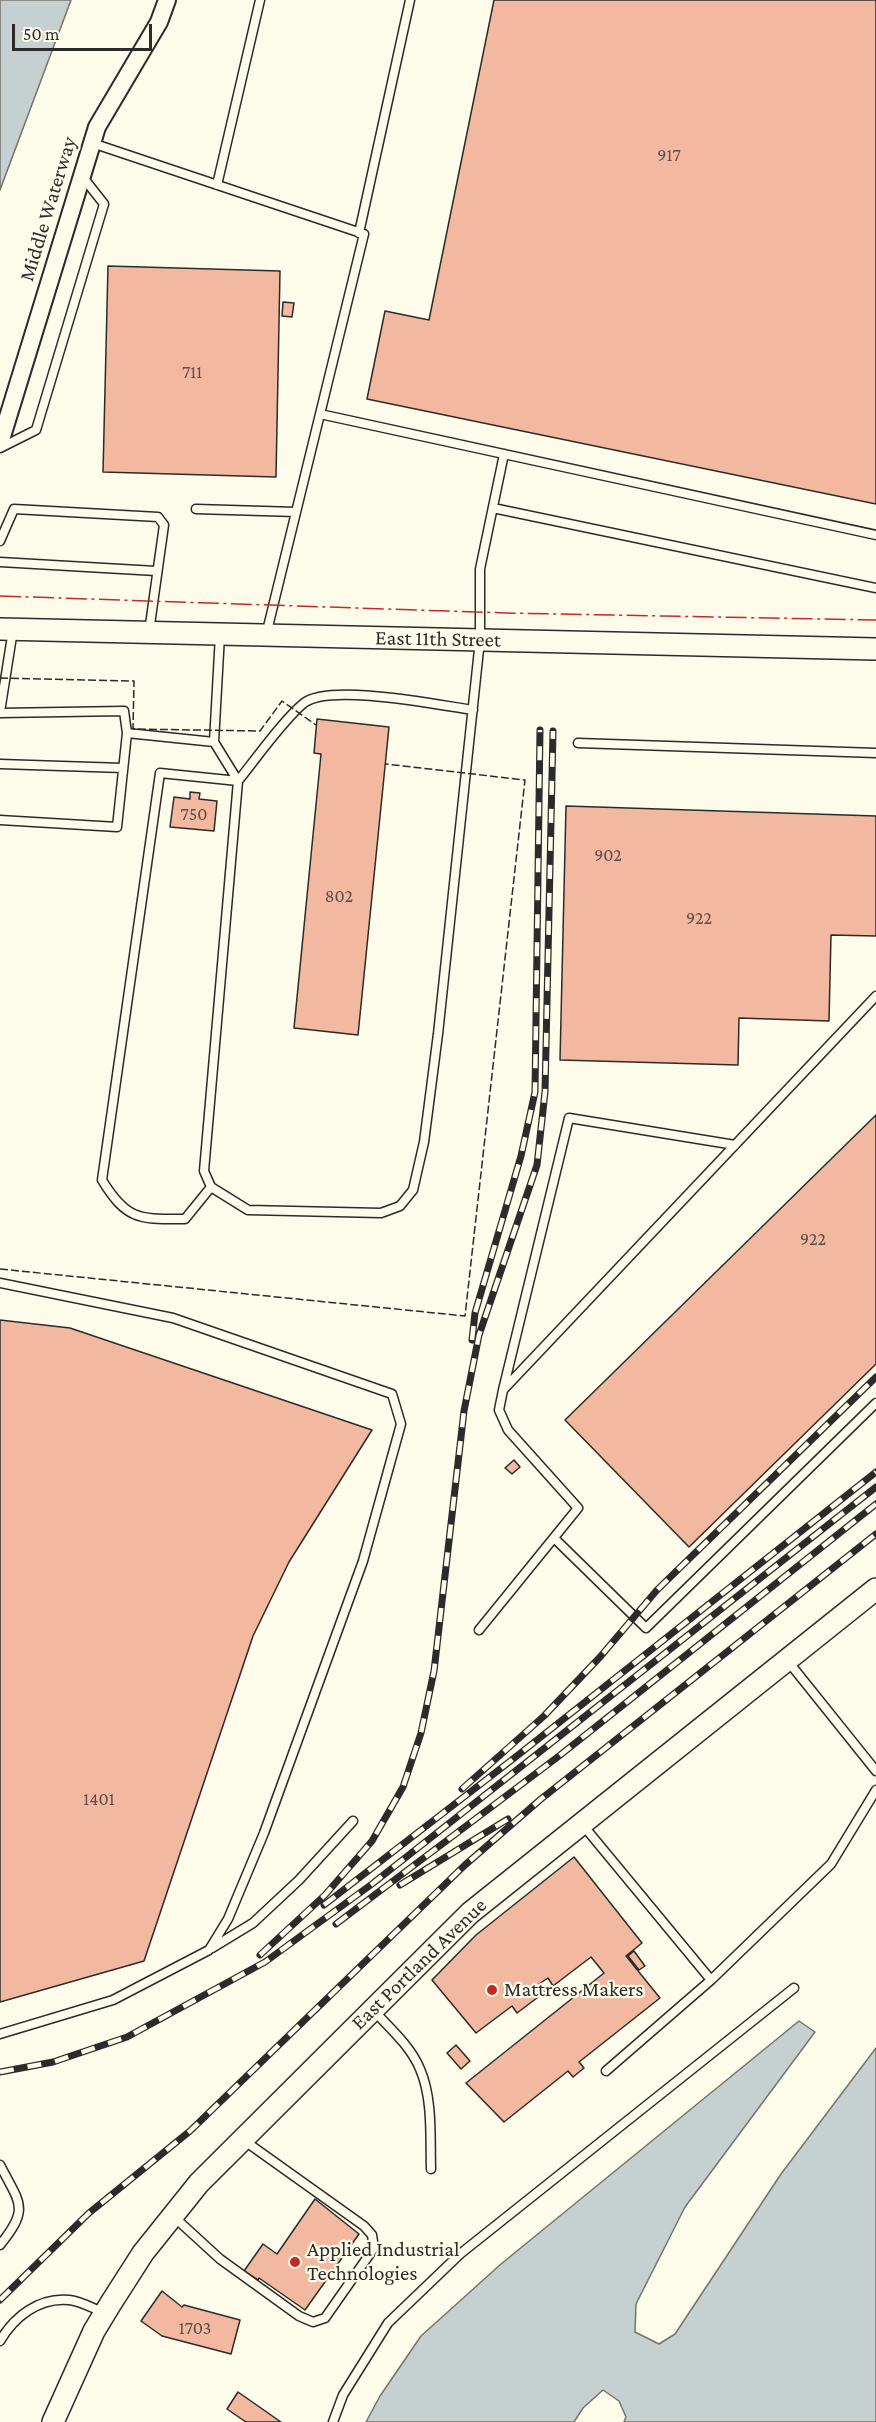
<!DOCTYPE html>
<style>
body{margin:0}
#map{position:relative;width:876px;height:2422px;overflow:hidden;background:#fdfbea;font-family:"Crimson Pro",serif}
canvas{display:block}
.scale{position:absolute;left:12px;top:24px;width:140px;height:27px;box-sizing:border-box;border:3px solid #2b2b2b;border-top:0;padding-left:8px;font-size:18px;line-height:21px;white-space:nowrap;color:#2b2b2b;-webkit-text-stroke:4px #fdfbea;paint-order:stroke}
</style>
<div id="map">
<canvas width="876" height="2422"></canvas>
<div class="scale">50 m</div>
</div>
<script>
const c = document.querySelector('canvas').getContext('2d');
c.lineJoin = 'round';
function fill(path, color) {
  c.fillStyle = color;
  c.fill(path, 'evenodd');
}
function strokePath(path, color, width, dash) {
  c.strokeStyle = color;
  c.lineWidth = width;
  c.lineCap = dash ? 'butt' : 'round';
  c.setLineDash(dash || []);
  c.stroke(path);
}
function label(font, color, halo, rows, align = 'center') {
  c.font = font + ' "Crimson Pro",serif';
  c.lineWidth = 4.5;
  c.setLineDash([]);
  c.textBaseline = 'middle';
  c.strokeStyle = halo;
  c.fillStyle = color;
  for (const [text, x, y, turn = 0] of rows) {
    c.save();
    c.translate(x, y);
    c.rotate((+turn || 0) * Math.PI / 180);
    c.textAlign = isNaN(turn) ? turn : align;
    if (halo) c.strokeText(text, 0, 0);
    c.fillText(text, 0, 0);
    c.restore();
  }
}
const water = new Path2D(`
 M0,0H71L0,190Z
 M799,2021L815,2032L685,2207L636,2304L635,2332L659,2344L675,2334L781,2174L876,2048V2422H624L626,2417L619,2401L603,2390L583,2408L574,2422H366L380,2396L421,2336L501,2264Z`);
fill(water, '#c7d0d0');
strokePath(water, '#74746e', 1.5);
const building = new Path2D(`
 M494,0H876V504L367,399L385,311L429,320Z
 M108,266L280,271L276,477L103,472Z
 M283,302L294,303L292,317L282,316Z
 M317,719L389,727L358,1035L294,1028L321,754L314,753Z
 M190,792L200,793L199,799L217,801L214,831L170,827L174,797L190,799Z
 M566,806L876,816V936L831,935L829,1021L739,1018L738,1065L560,1060Z
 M876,1115V1364L689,1547L565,1420Z
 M0,1320L70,1328L372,1430L289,1562L253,1636L144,1961L0,2002Z
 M514,1460L520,1467L512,1474L505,1468Z
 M574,1857L642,1943L626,1956L660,1998L579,2062L584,2068L573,2077L568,2071L504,2122L466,2083L604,1973L591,1957L553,1986L548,1978L539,1984L545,1992L517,2013L512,2006L476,2033L432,1980L476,1935Z
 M634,1951L645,1966L639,1970L628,1956Z
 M456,2045L470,2061L461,2069L447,2053Z
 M315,2199L359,2234L305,2310L259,2278L258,2280L244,2271L263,2244L277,2254Z
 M162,2291L182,2307L184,2305L240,2320L231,2354L162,2336L141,2321Z
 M238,2392L281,2422H246L227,2409Z`);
fill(building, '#f2b8a0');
strokePath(building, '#2b2b2b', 1.5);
const service = new Path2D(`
 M92,143L364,234L266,635
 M217,185L260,0
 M359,233L410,0
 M320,414L876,535
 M0,448L36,430L104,204L82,176
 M493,508L876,588
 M196,509L296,512
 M0,541L14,509L158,517L164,525L149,632
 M0,562L156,571
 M0,712L13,630
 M0,713L124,711L127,733L117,827L0,820
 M127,733L214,742L220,635
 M214,742L238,781L204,1171L211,1187L248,1210L381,1213L400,1206L413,1190L424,1142L438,1034L480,640V569L504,454
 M578,743L876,753
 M0,764L123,768
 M211,1187L185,1219C140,1219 127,1221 102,1180L160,773L238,781C255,760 284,719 304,703C330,683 438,705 473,710
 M0,1283L173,1318L392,1394L401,1424L363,1561L264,1833L228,1919L209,1950L113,2000L0,2034
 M503,1390L569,1118L735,1145
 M554,1538L646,1628L876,1403
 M479,1630L578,1508L508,1430L499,1410L503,1390L876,996
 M787,1660L876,1771
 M582,1824L711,1980
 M212,1948L253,1923L299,1880L353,1821
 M374,2011C390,2028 411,2047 420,2069C433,2099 430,2137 431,2169
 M606,2071L711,1980L831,1864L876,1790
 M0,2165C20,2204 30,2208 0,2245
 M173,2216L220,2259L299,2316L313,2322L325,2318L374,2248L372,2235L364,2226L242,2139
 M0,2341C14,2317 39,2297 69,2300C81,2301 94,2309 105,2313
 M333,2422L343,2395L388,2323L460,2254L794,1988`);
const minor = new Path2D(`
 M0,443L97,127L159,22L167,0`);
const tertiary = new Path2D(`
 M0,629L876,649
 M53,2422L94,2331L111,2303L143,2253L199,2183L470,1913L876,1589`);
strokePath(service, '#2b2b2b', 11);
strokePath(minor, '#2b2b2b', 20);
strokePath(tertiary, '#2b2b2b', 24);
strokePath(service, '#fdfbea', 8);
strokePath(minor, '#fdfbea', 16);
strokePath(tertiary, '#fdfbea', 21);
const rail = new Path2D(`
 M472,1340L475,1313L521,1156L535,1092L540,730
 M462,1789L544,1716L600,1657L657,1590L876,1377
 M400,1885L508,1819
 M324,1905L513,1759L876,1472
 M336,1924L559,1756L876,1504
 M260,1955L325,1895L372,1841L403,1787L421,1733L434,1671L464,1411L479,1335L537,1165L545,1092L553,731
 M0,2072L53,2062L127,2037L265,1962L372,1884L876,1487
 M0,2300L89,2213L190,2131L465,1865L541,1799L876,1534`);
strokePath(rail, '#2b2b2b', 7);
strokePath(rail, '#fdfbea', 4.5, [14]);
strokePath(new Path2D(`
 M0,678L134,681L133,729L260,731L282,701L316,725
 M0,1269L465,1316L525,780L386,764`), '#2b2b2b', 1.5, [8, 3]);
strokePath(new Path2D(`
 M0,596L506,613L876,620`), '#c62828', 1.5, [21, 4.5, 3, 4.5]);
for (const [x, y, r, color] of [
 [492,1990,6,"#c62828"],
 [295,2262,6,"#c62828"]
]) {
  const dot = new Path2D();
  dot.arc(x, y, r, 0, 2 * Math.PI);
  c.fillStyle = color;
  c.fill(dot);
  strokePath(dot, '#fdfbea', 2);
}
label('18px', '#5d4e48', null, [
 ["917",669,155],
 ["711",192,372],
 ["750",194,814],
 ["902",608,855],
 ["802",339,896],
 ["922",699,918],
 ["922",813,1239],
 ["1401",99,1799],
 ["1703",195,2328]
]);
label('21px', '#2b2b2b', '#fdfbea', [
 ["Middle Waterway",48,209,-73],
 ["East 11th Street",438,639,1],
 ["East Portland Avenue",419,1964,-44]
]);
label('21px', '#2b2b2b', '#fdfbea', [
 ["Mattress Makers",504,1990],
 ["Applied Industrial",307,2250],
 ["Technologies",307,2274]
], 'left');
</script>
